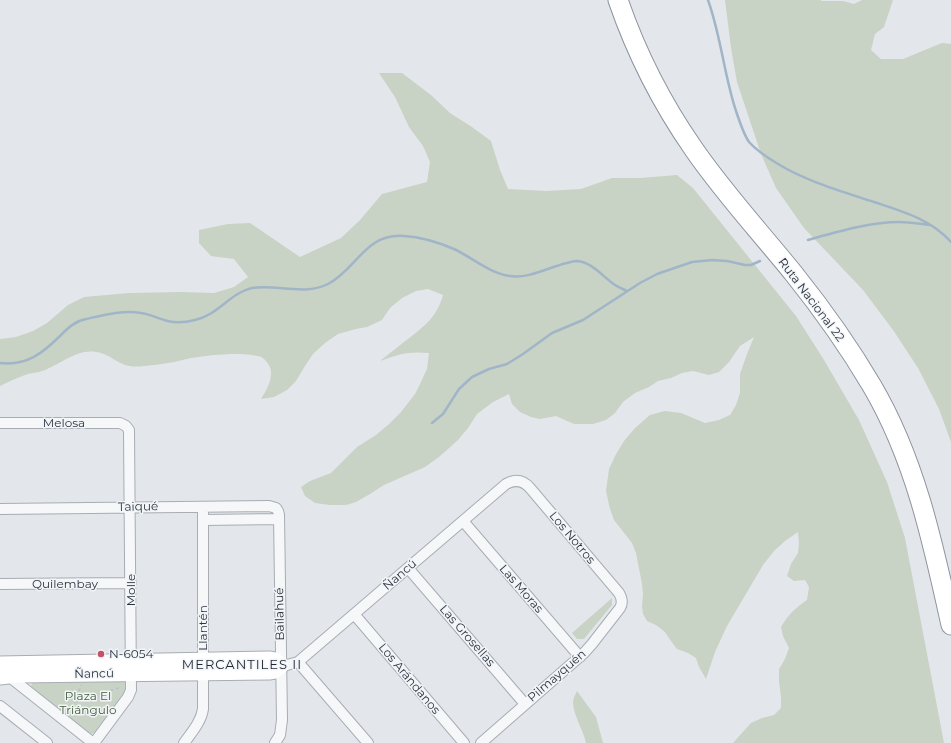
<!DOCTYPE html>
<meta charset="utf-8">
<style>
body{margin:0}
canvas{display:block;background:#e3e6ea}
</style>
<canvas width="951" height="743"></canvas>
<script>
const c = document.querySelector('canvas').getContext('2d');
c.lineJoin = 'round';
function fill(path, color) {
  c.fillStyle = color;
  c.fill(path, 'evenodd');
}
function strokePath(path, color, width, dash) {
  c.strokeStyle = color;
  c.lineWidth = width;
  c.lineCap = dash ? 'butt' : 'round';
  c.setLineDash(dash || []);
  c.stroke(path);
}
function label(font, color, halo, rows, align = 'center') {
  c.font = font + ' Montserrat,sans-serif';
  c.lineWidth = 3;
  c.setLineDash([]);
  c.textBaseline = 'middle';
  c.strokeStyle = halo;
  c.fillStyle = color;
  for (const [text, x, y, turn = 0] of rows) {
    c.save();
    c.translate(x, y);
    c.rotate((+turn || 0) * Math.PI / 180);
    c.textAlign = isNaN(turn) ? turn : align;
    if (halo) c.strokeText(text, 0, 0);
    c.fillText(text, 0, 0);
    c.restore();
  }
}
fill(new Path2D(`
 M725,0H821V1H843L854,4L862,0H893L884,27L875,34L871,50L881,59H903L942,43L951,44V442L939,409L918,368L893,330L863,290L804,228L776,188L761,154L737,82L731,48Z
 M379,73H402L431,95L450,113L472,127L491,141L500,170L508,189L546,191L581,189L612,178H640L677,175L693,188L796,316L824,360L859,420L887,482L905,538L944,743H733L751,723L762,718L774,715L781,708V697L779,681V669L785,659L789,648L783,636L781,627C788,615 795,608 807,600L809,587L805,580L794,581L787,576L791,564L798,553L799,543L798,532L785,541L774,551L763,565L727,626L715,652L706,679L699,667L696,658L688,653L677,649L671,641L665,632L656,625L647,621L643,614L642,606L643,594L642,584L636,553L632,543L614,520L610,509L606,491L609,469L615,456L624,441L635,428L650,415L665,411L681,413L705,423L719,420L730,415L736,405L740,393V374L747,354L754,337L740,346L729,362L719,372L709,375L693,371L682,373L671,378L658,381L649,387L635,393L623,402L615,413L606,420L593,424H574L556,416L540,419L531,417L520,412L512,404L509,394L493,402L477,414L468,428L458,440L439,457L425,467L384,485L370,494L356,502L346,505H330L315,503L305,496L301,487L310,481L331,473L357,447L376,435L389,424L401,412L415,394L421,382L427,369L429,353C409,351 398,354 380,361C388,355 396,348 404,342C422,328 437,318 443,295L428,289L416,291L402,298L390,308L382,320L367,327L356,329L338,334L325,343L313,354L305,366L296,381L287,390L274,397L261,399C265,392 271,383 271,374C272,368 266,359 261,357C246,351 208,355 191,358C185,359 180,361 174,362C164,364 154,365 144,366C137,367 129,367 123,364C115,361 109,355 101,353C79,346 62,364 42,371C37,373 30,373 25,375C16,378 8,382 0,386V339L16,337L33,331L47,323L68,305L84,297L129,293L181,292L214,293L234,287L248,277L234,259L211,256L199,243V230L228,224L250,223L300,257L341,238L360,220L382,194L427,182L430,162L423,146L409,127L395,97Z
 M612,598V605L584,639H577L572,633Z
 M32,681H127L128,691L95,733L89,734L33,690L31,687Z
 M577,691L596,717L603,743H586C583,729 574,717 573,703C573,699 575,695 577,691Z`), '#c9d3c5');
strokePath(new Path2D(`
 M708,0C721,36 724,75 736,111C739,120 744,135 749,142C757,151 768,158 778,164C808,182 841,191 874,202C901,211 931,219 951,242
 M808,240C837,232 870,222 899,222C909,222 920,224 930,225
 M0,363C27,366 43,353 61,335C68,328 75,321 86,319C104,315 123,310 141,313C150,314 159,319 168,321C176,323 187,322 195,320C218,315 230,293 252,288C277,284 304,296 328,284C357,269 365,233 404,236C420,237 440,243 454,249C473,258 489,273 510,276C529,279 549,267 567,263C570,262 574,261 577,261C592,262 603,277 615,285C618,287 623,289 627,291
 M432,423L443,414L459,389L472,377L489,369L507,364L523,354L552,333L583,320L640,283L657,274L692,262L712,260L727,261L745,265H751L760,261`), '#a0b5c7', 2.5);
const street = new Path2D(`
 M0,423H120L126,426L129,430L131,690L128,697L94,743
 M0,509L269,506L276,508L278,511L279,515L282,720L280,735L275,743
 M203,520L279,519
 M463,521L580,657
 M408,568L525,704
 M0,584L131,583
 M354,614L464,743
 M298,662L368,743
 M281,666L287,665L298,662L506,484C515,479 523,480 530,488L619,593C622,598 623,603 620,608L592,644L584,653L481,743
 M6,674L93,743
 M0,706L47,743
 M184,743C192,732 201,722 203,709V507`);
const secondary = new Path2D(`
 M0,664L269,659L275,660L281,666L275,671L269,672L17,675L0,677`);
const highway = new Path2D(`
 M618,0C636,52 661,102 693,148C723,192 760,232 794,274C822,309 849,347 872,386C915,459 933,543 951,625`);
strokePath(street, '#a8adb4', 12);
strokePath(secondary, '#a8adb4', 17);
strokePath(highway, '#8b94a0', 21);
strokePath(new Path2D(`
 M76,701L122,687
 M71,714L81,685`), '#b9bcc2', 1.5, [3, 3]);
strokePath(street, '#f5f7f9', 10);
strokePath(secondary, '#fff', 15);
strokePath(highway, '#fff', 19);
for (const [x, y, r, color] of [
 [101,654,4,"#c65167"]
]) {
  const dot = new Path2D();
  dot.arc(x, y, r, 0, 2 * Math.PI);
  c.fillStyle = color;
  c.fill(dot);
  strokePath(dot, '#f2f5f7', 1.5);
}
label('12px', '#2c3441', '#f2f5f7', [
 ["Ruta Nacional 22",811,300,53],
 ["Melosa",64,423],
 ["Taiqué",138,507,-1],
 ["Los Notros",572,538,50],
 ["Ñancú",400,575,-41],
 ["Quilembay",65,584],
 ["Las Moras",521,589,49],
 ["Molle",131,590,-90],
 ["Bailahué",280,614,-91],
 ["Llantén",203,628,-90],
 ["Las Grosellas",467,636,49],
 ["Ñancú",94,674,-1],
 ["Pilmayquén",557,676,-41],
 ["Los Arándanos",409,679,50]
]);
label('12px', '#2c3441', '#f2f5f7', [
 ["N-6054",109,654]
], 'left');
label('12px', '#425c3a', '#f2f5f7', [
 ["Plaza El",88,696],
 ["Triángulo",88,710]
]);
c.letterSpacing = '1px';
label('13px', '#1e2532', '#f2f5f7', [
 ["MERCANTILES II",242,665]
]);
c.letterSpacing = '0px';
</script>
